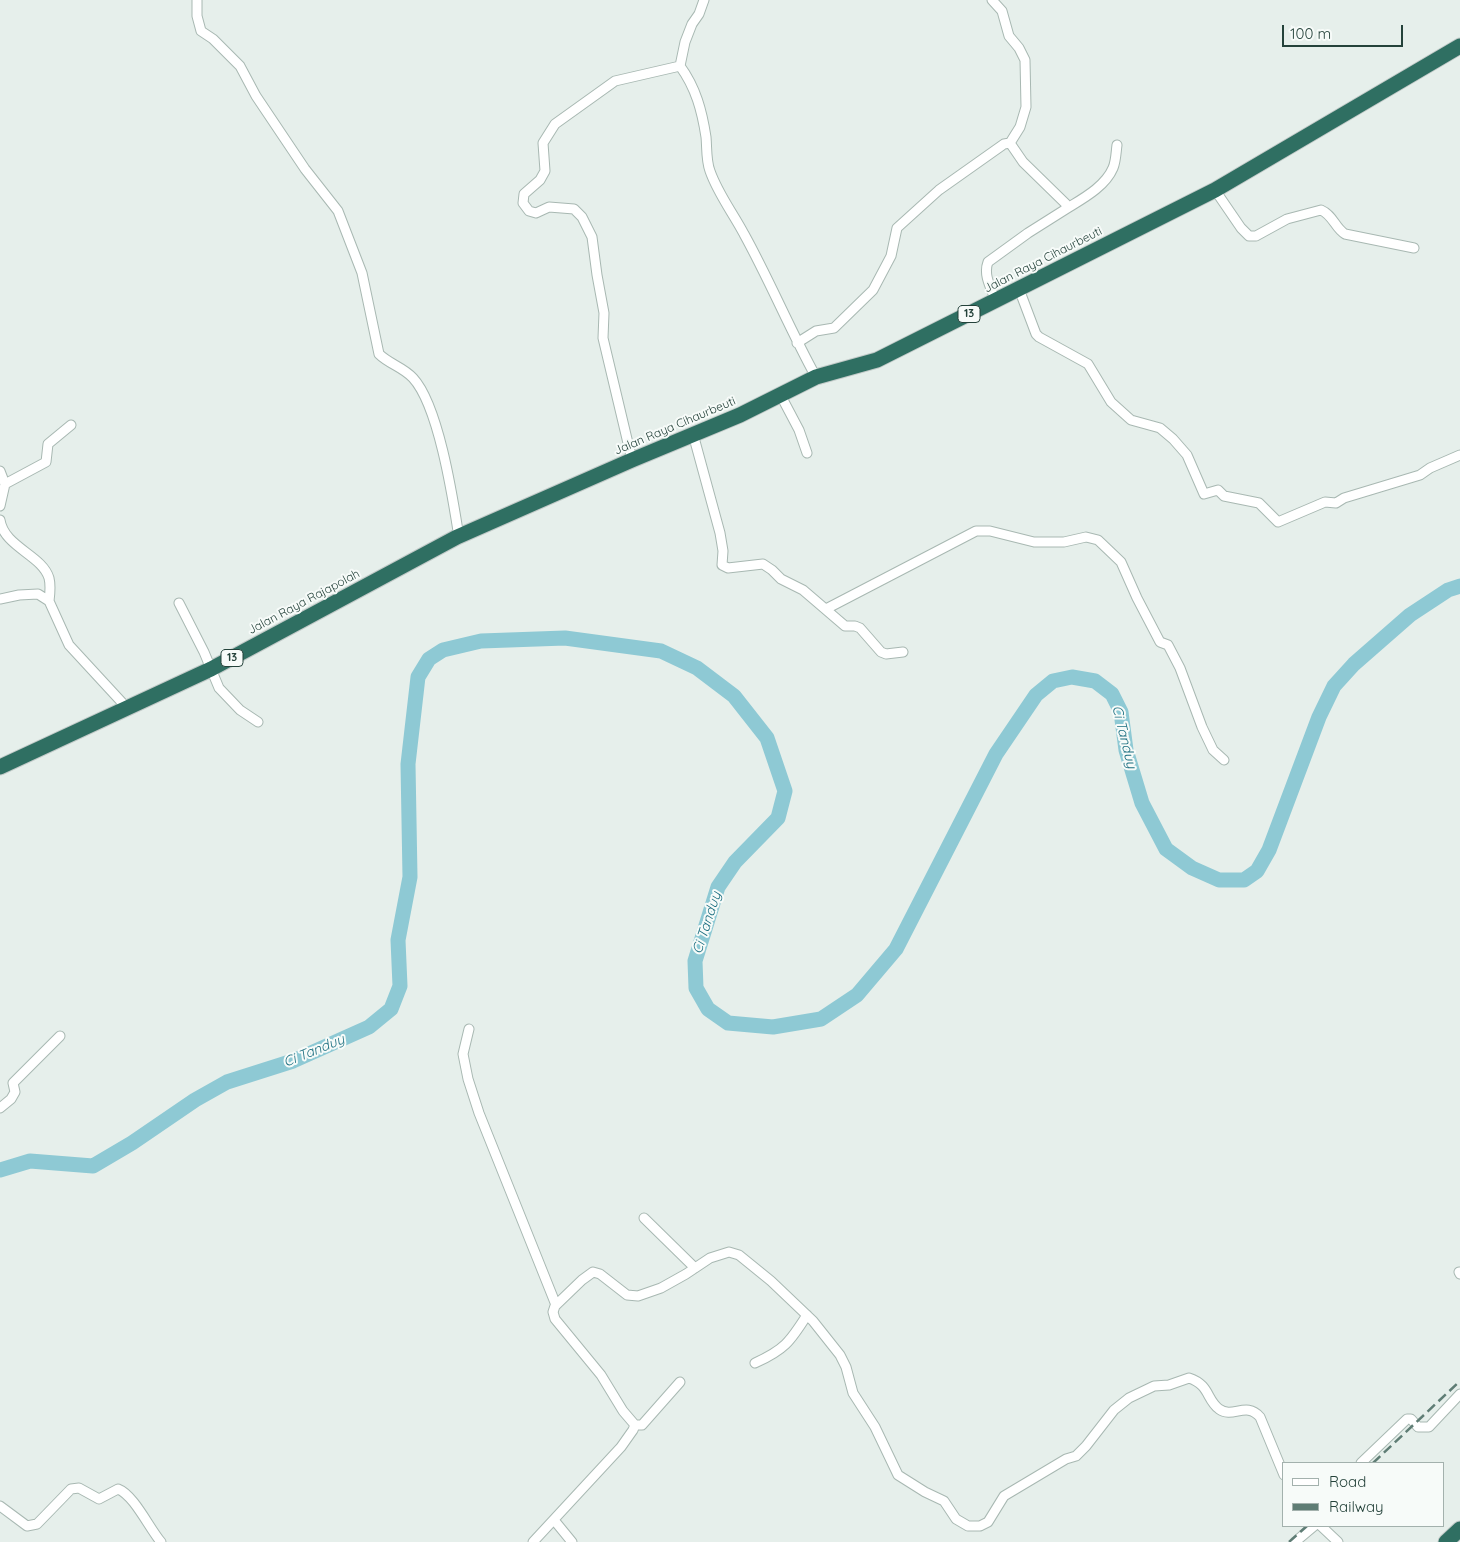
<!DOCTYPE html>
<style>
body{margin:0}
#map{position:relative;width:1460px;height:1542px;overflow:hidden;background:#e6efeb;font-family:Quicksand,sans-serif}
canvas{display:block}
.legend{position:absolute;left:1282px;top:1462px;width:162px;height:65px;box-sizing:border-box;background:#f7fbf9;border:1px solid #a3b1ad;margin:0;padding:6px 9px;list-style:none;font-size:15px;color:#24423a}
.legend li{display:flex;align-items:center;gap:10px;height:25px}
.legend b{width:25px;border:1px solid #a3b1ad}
.scale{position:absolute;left:1282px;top:25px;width:121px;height:22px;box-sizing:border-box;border:2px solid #24423a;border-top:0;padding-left:6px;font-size:15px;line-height:18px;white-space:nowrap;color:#24423a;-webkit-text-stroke:4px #f7fbf9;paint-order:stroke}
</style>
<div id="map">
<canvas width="1460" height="1542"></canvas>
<ul class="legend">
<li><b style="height:6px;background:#fff"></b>Road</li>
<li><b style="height:6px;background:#5f7d75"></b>Railway</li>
</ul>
<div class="scale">100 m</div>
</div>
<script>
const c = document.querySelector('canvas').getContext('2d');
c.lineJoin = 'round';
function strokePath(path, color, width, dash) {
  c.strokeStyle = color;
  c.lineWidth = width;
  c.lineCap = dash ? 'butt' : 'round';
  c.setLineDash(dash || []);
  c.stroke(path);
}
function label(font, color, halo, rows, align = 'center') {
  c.font = font + ' Quicksand,sans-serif';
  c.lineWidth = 4;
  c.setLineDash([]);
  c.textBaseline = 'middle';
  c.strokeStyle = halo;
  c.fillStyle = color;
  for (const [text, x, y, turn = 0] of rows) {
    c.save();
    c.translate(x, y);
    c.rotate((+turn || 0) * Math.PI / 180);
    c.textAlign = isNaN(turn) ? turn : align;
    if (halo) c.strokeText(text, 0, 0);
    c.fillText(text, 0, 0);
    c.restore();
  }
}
strokePath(new Path2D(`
 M0,1170L30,1161L93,1166L132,1143L195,1100L227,1082L293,1061L369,1027L391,1009L400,986L398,940L410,877L408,764L418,677L429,659L443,650L481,641L565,638L661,651L697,668L734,696L767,738L785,791L778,818L735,862L718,887L695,961L696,988L708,1009L728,1023L773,1027L821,1019L857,995L896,949L996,754L1036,695L1053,681L1072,677L1095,681L1112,694L1121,712L1126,750L1142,803L1166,849L1192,868L1219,880H1244L1257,871L1269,850L1319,717L1334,686L1354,664L1410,615L1448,590L1460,586`), '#8ec9d4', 15);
const street = new Path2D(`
 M197,0V16L201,31L213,39L240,66L256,96L305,169L338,211L362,273L379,354C389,364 403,367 413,378C438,405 452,493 458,531L457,537
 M704,0L699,14L692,24L685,42L680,66C696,88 702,111 706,137C707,147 706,161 710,171C718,194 733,213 744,234C770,281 790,330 816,377
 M992,0L1002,11L1009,36L1019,48L1025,60L1026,107L1020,127L1010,143
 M1215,190L1241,228L1249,236H1256L1287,219L1321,210C1333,215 1335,228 1345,234L1414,248
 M1066,209C1082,199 1105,187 1113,168C1116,161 1116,152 1117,145
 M1019,289L1036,334L1039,337L1088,364L1111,402L1131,420L1160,428L1173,439L1187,455L1204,494L1218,490L1224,496L1259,503L1278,522L1325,502L1336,503L1344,498L1420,475L1430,468L1460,455
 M797,343L816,331L834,328L873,290L891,256L897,228L939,190L1004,144L1010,143L1023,162L1066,204V209L1028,233L988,262C983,275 991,288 996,301
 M780,394L799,430L807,453
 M693,434L720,533L723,551L722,565L728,568L763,564L772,570L781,579L803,590L845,626H855L860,628L881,652L886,654L903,652
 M632,460L603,338L604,313L597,275L592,237L582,217L574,209L549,207L536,213L529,211L523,203L524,194L540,180L545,171L543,143L555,124L615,81L680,66
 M0,471L5,484L0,506
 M5,484L46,462L48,444L71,425
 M0,520C4,547 42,555 49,578C51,586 50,593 49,601
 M0,599L19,595L38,594L49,601L69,645L128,709
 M179,603L204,652L219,688L240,710L258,722
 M826,609L976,531H990L1034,542H1064L1086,537L1098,540L1121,562L1137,598L1160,642L1168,645L1180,668L1202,727L1213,750L1224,760
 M469,1029L463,1054L468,1079L479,1113L556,1305
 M0,1108L11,1099L15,1092L13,1083L60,1036
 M644,1218L695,1268
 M1459,1272L1460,1274
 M755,1363C784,1350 790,1342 807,1315
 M635,1425H642L680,1382
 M1361,1463L1407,1419H1411L1418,1427H1429L1460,1394
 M0,1506L27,1526L37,1524L71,1489L79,1488L99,1499L118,1489C134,1495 149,1528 161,1542
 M554,1520L572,1542
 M1321,1526L1338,1542
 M533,1542L621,1447L633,1430L635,1425L623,1411L601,1375L555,1319L553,1312L555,1306L582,1280L593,1272L600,1274L627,1295L638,1296L661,1288L686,1274L710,1258L729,1252L739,1255L771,1281L813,1321L840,1355L846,1367L853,1393L875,1427L898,1475L925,1492L944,1501L956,1519L968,1526H980L988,1522L1004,1496L1066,1459L1076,1456L1086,1446L1114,1410L1129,1398L1154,1386L1169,1385L1189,1378C1210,1385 1206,1399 1219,1409C1233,1419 1246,1401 1260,1417L1284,1475
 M1295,1542L1314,1526`);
const highway = new Path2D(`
 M0,767L211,669L457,537L632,460L740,415L816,377L877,360L1215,190L1460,46
 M1446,1542L1460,1529`);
strokePath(street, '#a8b8b2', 11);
strokePath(highway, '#c2cac8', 17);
strokePath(street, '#fff', 9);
strokePath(highway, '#2f6f62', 15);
strokePath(new Path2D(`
 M1373,1463L1460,1381
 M1289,1542L1307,1526`), '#5f7d75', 2.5, [10, 5]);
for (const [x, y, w] of [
 [969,314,22],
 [232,658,22]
]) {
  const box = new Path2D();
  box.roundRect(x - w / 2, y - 8.5, w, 17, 4);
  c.fillStyle = '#f7fbf9';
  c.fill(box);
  strokePath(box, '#24423a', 1);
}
label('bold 11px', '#24423a', null, [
 ["13",969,314],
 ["13",232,658]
]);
label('12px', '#24423a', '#f7fbf9', [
 ["Jalan Raya Cihaurbeuti",1043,260,-27],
 ["Jalan Raya Cihaurbeuti",675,426,-23],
 ["Jalan Raya Rajapolah",304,602,-28]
]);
label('italic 14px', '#1c6f80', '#f7fbf9', [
 ["Ci Tanduy",1124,737,76],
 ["Ci Tanduy",707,923,-72],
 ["Ci Tanduy",314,1051,-22]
]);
</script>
